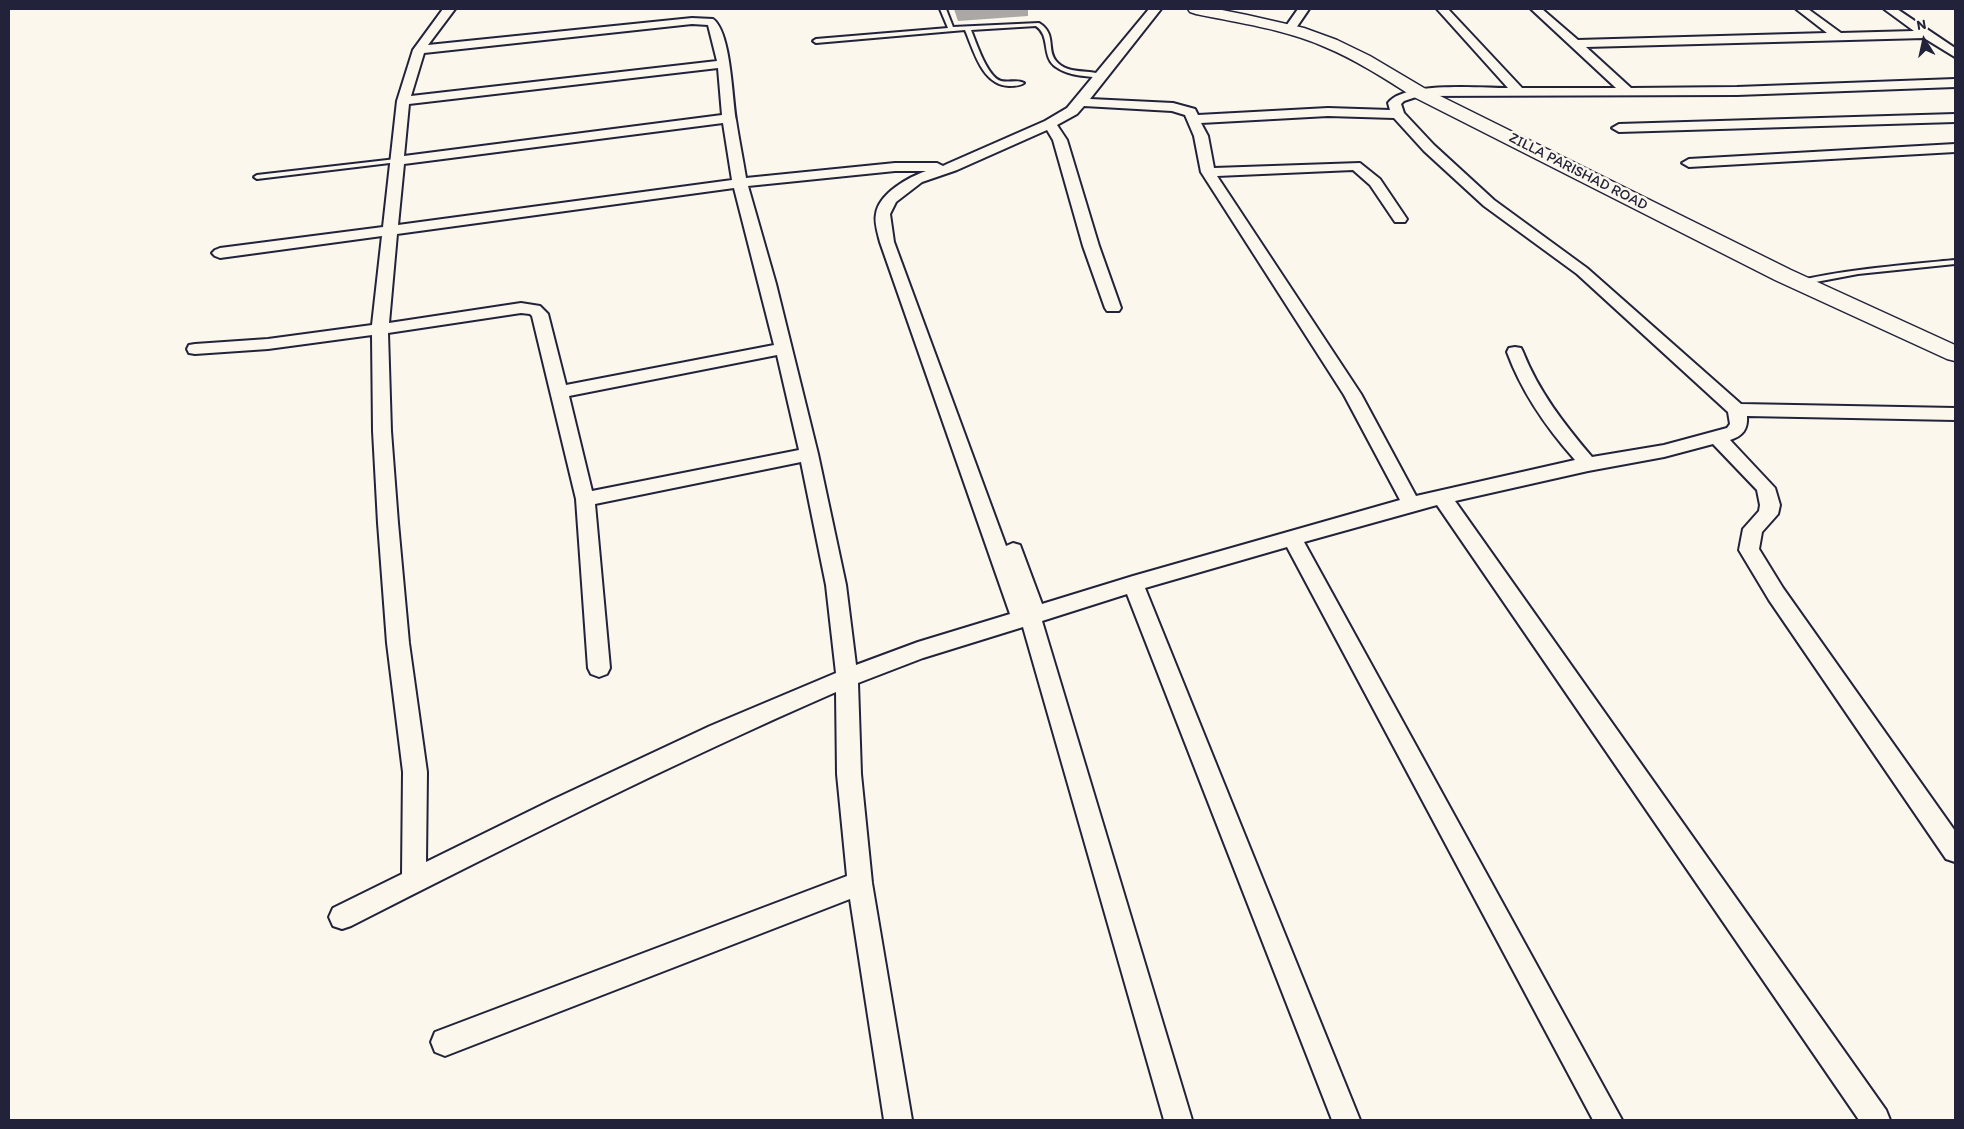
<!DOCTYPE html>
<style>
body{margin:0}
#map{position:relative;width:1964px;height:1129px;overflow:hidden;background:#fbf7ec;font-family:Itim,sans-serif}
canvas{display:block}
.frame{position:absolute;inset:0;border:10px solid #22223b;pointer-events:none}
.north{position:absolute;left:1899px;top:15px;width:50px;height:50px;-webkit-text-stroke:4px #fbf7ec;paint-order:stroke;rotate:350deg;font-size:14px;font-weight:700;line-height:20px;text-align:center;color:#22223b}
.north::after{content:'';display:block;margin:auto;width:18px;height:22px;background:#22223b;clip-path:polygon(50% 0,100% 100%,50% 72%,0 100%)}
</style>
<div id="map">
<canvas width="1964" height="1129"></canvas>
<div class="frame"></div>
<div class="north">N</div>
</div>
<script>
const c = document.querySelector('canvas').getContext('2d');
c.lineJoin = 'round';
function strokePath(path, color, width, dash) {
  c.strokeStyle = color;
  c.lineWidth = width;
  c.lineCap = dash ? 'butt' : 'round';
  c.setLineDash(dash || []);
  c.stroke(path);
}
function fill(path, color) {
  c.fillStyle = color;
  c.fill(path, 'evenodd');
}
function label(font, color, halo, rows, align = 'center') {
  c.font = font + ' Itim,sans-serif';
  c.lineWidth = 5;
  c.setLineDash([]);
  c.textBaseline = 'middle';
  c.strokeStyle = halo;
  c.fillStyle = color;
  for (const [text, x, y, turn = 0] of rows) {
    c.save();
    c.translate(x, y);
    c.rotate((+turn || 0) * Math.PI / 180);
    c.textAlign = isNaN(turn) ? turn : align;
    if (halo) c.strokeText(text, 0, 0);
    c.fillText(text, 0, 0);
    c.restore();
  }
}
const lane = new Path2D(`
 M940,9H946L953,27L1039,23C1057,34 1046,49 1056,61C1068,76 1091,68 1105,76L1102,78C1087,76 1068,76 1056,67C1041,57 1051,36 1036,26L971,30C976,42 987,77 1001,81C1008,83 1018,79 1024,83C1020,86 1014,86 1009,86C982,85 974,51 965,30L816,43L813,41L816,39L948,28Z
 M396,159L398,160V162L257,179L254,177L257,175Z
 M1955,260V264L1858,274L1800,285L1796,283L1797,281C1849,269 1902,265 1955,260Z`);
const street = new Path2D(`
 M443,9H455L428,45L692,18L713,19C731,32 732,98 736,120C739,140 743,159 746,178L895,163H937L943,166L947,164L1045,121L1067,108L1149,9H1161L1090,99L1173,103L1195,109L1198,115L1328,108L1390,110L1388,103C1404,81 1481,88 1508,88L1437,9H1448L1522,88H1616L1531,9H1542L1578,40L1827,33L1796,9H1808L1841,33L1914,31L1884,9H1897L1955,48V57L1924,38L1586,47L1631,88L1737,87L1955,79V87L1737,95L1419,96L1404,101L1401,104L1404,113L1434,145L1494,200L1587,268L1741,404L1955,408V420L1747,416C1748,429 1743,436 1730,440L1775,488L1780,505L1778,514L1762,532L1759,549L1783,588L1955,831V862L1946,859L1769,600L1739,550L1743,529L1759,511L1760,505L1757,490L1713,444L1664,457L1588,471L1455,501L1886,1110L1890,1120H1859L1437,505L1304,542L1622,1120H1593L1287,547L1145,588L1360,1120H1332L1127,594L1042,621L1192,1120H1164L1023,627L923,658L858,683L861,774L872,883L912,1120H884L850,899L445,1056L435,1052L431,1042L435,1032L847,876L837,774L836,692C671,764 512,844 351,926L342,929L333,926L329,917L333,908L402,874L403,772L387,643L378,523L373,431L372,335L268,349L195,354L189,353L187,349L189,345L195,344L268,339L372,325L382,236L220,258L215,256L212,253L215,250L220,248L383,227L397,101L413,50ZM692,24L708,25L717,61L411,96L424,53ZM718,68L722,115L404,156L409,104ZM1084,106L1172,111L1185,115L1194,136L1201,172L1344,395L1400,500L1133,576L1042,604L1020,545L1013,543L1006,546L894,242L890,214L896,202L922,182L957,170L1047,130L1053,140L1083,246L1105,308L1107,311H1119L1121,308L1099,246L1067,140L1057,125L1077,114ZM1328,116L1394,118L1424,151L1484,206L1577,274L1728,412L1730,424L1727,428L1664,445L1592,457C1564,424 1539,392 1523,352L1521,348L1515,347L1509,348L1507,352C1522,393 1546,427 1575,460L1416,496L1361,394L1217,176L1353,170L1370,185L1395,222H1405L1407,219L1380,179L1360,163L1214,168L1208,136L1201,123ZM723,123L732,180L398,225L404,164ZM895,171H926C909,177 879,193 876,214C874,222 878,234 880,242L1010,614L918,642L856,665L846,585L818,454L776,284L748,186ZM734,188L774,345L566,385L548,314L540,306L521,303L389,323L397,234ZM521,313L530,314L532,316L576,499L588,668L591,674L599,677L607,674L610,668L595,504L801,462L826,585L836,673L710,726L552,800L426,862L427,772L409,643L398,523L391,431L388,333ZM777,355L799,450L592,491L569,396Z
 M1298,9H1309L1294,31H1286L1284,29Z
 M1955,114V122L1619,132L1612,128L1619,124Z
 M1955,144V152L1689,167L1682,163L1689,159Z`);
const secondary = new Path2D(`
 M1188,9H1217L1247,15L1304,28L1337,40L1370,56L1424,88L1791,270L1955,345V361L1947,359L1775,280L1412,96C1384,78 1356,60 1325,47C1284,29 1239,23 1196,14L1190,12Z`);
strokePath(lane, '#22223b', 4);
strokePath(street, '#22223b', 4);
strokePath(secondary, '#22223b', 3);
fill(lane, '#fbf7ec');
fill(street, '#fbf7ec');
fill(secondary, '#fbf7ec');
fill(new Path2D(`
 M954,9H1028V16L958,21Z`), '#aaa7a5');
label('15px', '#22223b', '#fbf7ec', [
 ["ZILLA PARISHAD ROAD",1578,172,27]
]);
</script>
